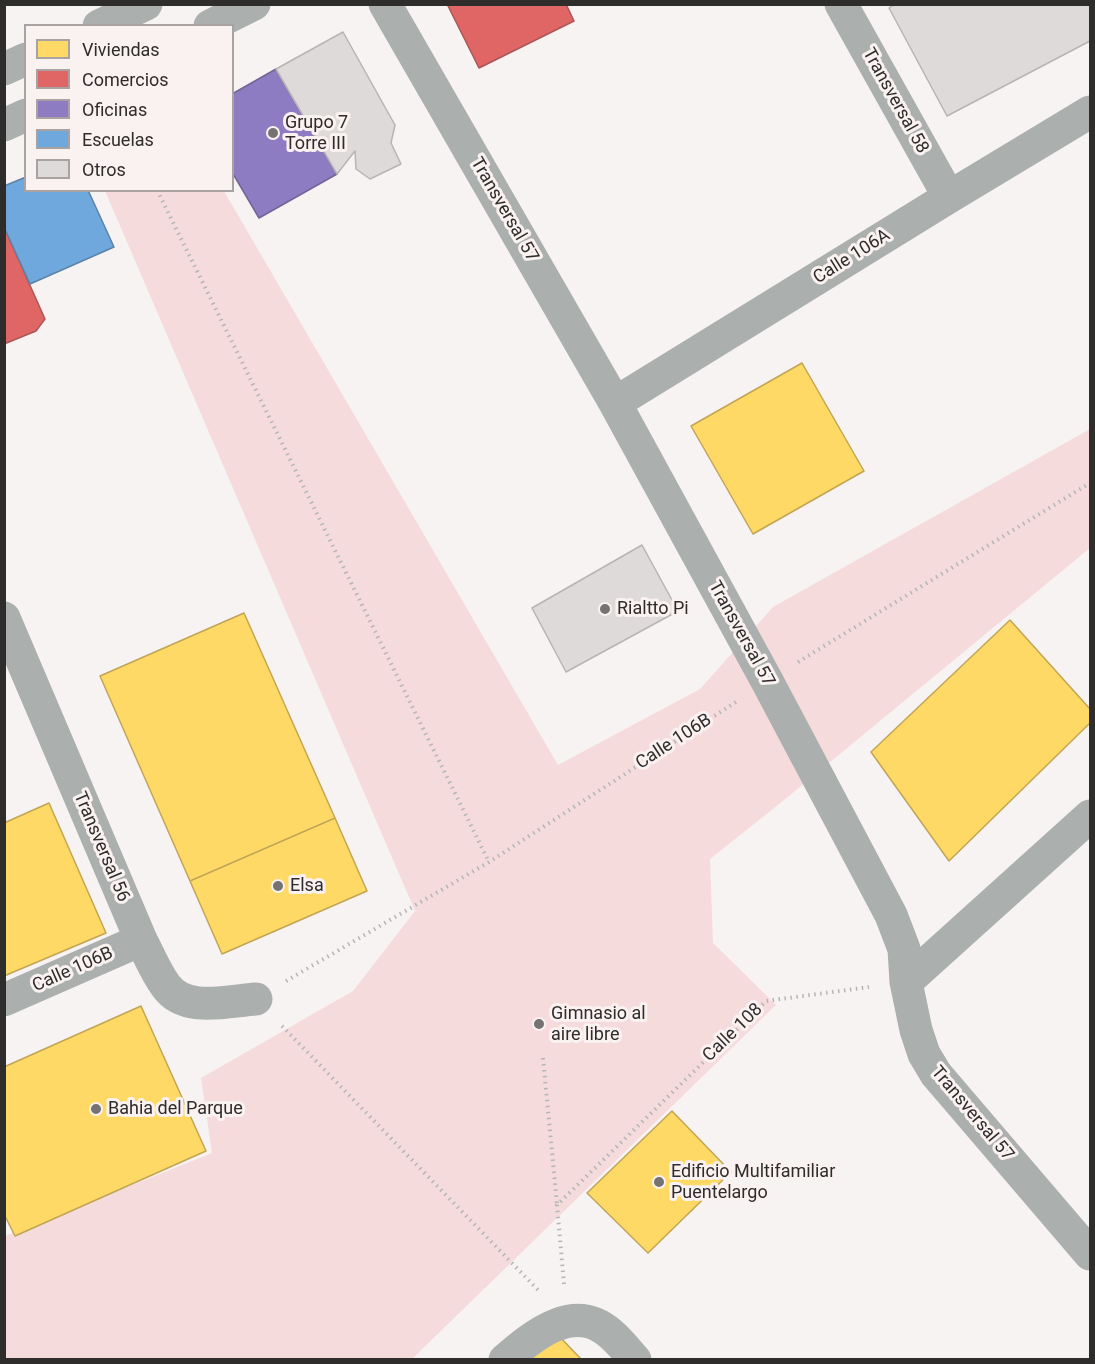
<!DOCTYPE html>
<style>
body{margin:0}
#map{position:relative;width:1095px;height:1364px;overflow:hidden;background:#f8f3f3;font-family:Roboto,sans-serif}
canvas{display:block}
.frame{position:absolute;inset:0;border:6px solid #2f2c2c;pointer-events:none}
.legend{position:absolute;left:24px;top:24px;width:210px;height:168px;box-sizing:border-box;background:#faf1f1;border:2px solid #a9a2a2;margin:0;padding:8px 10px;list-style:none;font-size:18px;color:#2f2c2c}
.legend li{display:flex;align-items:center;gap:12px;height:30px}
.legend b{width:30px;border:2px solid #a9a2a2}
</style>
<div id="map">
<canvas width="1095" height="1364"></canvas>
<div class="frame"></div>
<ul class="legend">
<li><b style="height:16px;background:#ffd966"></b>Viviendas</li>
<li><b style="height:16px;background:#e06666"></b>Comercios</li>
<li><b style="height:16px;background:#8e7cc3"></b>Oficinas</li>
<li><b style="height:16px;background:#6fa8dc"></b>Escuelas</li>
<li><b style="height:16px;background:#dedada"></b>Otros</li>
</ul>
</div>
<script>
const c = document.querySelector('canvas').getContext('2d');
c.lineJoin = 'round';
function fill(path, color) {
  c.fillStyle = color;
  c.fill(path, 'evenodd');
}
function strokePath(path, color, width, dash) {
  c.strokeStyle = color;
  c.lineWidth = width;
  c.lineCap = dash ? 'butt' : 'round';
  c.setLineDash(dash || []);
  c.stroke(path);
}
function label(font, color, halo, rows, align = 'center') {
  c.font = font + ' Roboto,sans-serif';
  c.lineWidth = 6;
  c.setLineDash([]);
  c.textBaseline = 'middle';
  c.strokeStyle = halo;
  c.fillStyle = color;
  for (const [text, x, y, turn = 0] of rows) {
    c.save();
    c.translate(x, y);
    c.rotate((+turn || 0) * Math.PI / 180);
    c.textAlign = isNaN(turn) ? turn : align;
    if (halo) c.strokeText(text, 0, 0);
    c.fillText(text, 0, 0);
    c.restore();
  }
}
fill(new Path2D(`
 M105,191H224L558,765L700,689L773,607L1090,429V548L778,805L710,859L713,943L776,1005L412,1359L5,1360V1236L212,1153L201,1078L353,991L415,911Z`), '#f6dbdc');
const homes = new Path2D(`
 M802,363L864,471L753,534L691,426Z
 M244,613L335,818L190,881L100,676Z
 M1010,620L1090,709V723L949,861L871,752Z
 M49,803L106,933L4,976V823Z
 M335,818L367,891L222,954L190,881Z
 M141,1006L206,1151L15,1236L4,1214V1067Z
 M672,1111L731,1172L648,1253L587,1193Z
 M557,1334L582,1360H530Z`);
fill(homes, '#ffd966');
strokePath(homes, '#c1a555', 1.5);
const shops = new Path2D(`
 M447,4H566L574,21L479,68Z
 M4,227L45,319L36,331L4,344Z`);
fill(shops, '#e06666');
strokePath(shops, '#ab5555', 1.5);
const offices = new Path2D(`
 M276,69L337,174L259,218L232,172V94Z`);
fill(offices, '#8e7cc3');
strokePath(offices, '#726496', 1.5);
const schools = new Path2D(`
 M26,177V190H88L114,247L30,284L4,227V186Z`);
fill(schools, '#6fa8dc');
strokePath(schools, '#5c83a7', 1.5);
const building = new Path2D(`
 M895,4H1090V41L947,116L889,8Z
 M343,32L395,125L391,143L401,164L370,179L356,169L355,151L337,174L276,69Z
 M642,545L678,611L566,672L532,608Z`);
fill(building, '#dedada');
strokePath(building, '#b8b4b4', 1.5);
strokePath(new Path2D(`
 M157,190L489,862
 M798,662L1090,483
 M286,981L489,862L736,702
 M282,1026L540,1292
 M543,1058L557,1204
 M564,1284L557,1205L766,1001L869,987`), '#b4b6b5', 4, [1.5, 4.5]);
strokePath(new Path2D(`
 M385,4L615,403L767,681L891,915L904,949L906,982L916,1030L924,1054L936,1074L1090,1254
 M841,4L949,197
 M99,26L146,4
 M210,26L254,4
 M4,69L26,59
 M4,125L26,115
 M615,403L949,197L1090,112
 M4,618L141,940C149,955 156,973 166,986C185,1013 227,1001 256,999
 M906,982L1090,816
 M4,1000L141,940
 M505,1360C535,1334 575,1301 612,1335C620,1342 627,1351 635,1360`), '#abb0ae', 33);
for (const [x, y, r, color] of [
 [273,133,6,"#757272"],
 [605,609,6,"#757272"],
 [278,886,6,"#757272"],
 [539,1024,6,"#757272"],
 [96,1109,6,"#757272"],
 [659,1182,6,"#757272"]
]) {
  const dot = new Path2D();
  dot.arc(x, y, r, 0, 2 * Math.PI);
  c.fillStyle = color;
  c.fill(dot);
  strokePath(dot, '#faf1f1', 2);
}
label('18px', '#2f2c2c', '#faf1f1', [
 ["Transversal 58",895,101,61],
 ["Transversal 57",504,210,60],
 ["Calle 106A",852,257,-32],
 ["Transversal 57",741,634,61],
 ["Calle 106B",674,742,-33],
 ["Transversal 56",101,847,67],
 ["Calle 106B",73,970,-24],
 ["Calle 108",733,1033,-44],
 ["Transversal 57",972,1114,50]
]);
label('18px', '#2f2c2c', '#faf1f1', [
 ["Grupo 7",285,123],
 ["Torre III",285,144],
 ["Rialtto Pi",617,609],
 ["Elsa",290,886],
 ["Gimnasio al",551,1014],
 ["aire libre",551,1035],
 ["Bahia del Parque",108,1109],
 ["Edificio Multifamiliar",671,1172],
 ["Puentelargo",671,1193]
], 'left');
</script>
